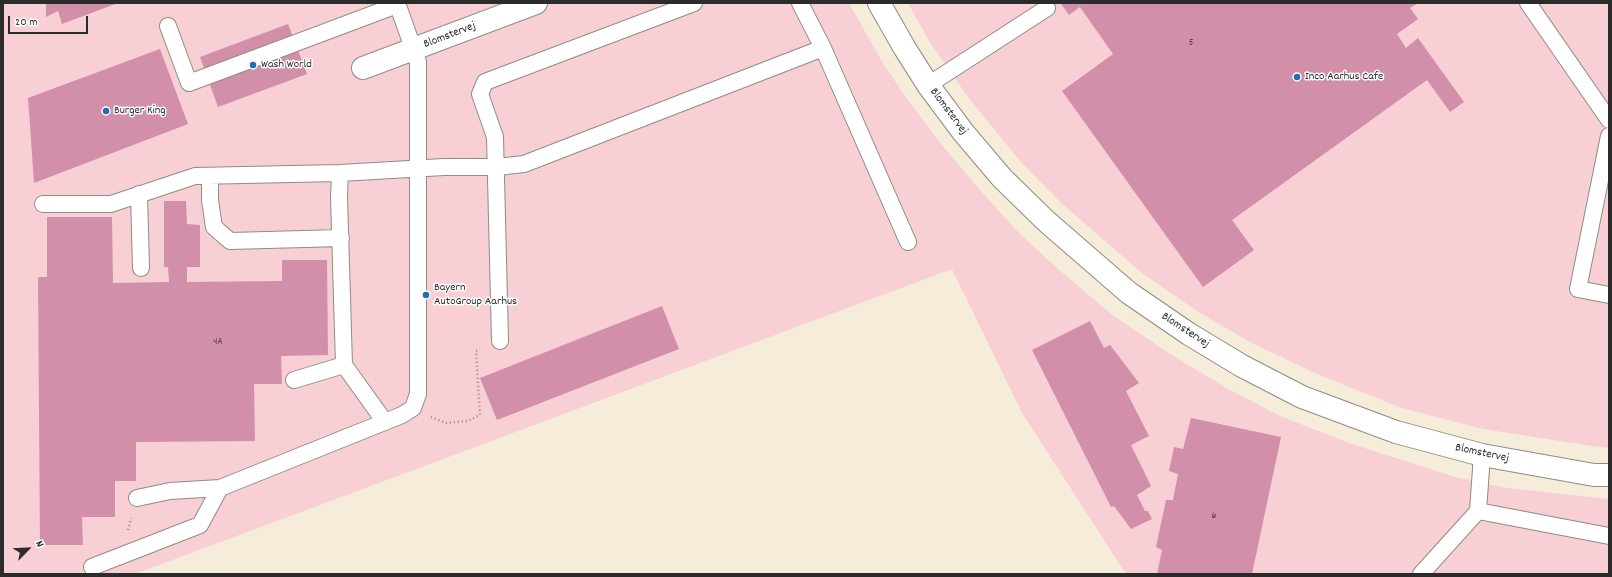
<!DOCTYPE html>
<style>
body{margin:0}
#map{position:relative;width:1612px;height:577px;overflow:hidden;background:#f5ecd9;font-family:Dekko,sans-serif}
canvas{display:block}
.frame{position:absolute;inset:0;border:4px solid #2b2b2b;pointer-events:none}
.north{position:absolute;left:8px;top:529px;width:40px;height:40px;-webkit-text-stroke:3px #fff;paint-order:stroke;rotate:66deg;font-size:11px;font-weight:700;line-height:16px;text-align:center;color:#2b2b2b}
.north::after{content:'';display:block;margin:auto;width:14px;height:18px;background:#2b2b2b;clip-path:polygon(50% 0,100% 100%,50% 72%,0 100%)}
.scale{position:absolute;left:8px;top:16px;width:80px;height:18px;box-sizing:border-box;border:2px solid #2b2b2b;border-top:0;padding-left:5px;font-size:12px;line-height:14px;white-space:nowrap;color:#2b2b2b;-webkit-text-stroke:3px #fff;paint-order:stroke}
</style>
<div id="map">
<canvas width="1612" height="577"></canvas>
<div class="frame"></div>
<div class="north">N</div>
<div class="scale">20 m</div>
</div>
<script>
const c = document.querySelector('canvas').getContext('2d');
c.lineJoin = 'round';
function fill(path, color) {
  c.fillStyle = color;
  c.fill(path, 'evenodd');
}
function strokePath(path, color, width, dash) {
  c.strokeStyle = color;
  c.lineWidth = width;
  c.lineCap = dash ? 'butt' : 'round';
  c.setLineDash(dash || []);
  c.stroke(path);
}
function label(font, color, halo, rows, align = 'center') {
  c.font = font + ' Dekko,sans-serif';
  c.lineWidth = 3;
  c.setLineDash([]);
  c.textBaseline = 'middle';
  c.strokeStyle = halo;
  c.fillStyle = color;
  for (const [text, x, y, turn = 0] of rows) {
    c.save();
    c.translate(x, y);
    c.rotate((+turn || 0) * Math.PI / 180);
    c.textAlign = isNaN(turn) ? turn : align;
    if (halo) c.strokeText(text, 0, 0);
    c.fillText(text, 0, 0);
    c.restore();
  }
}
fill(new Path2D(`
 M3,3H849L882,62L908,100L941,144L980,190L1018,232L1058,269L1111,314L1170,354L1228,389L1280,416L1349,443L1455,477L1507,488L1609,499V574H1126L1022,413L952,269L135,574H3Z
 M908,3H1609V448L1592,446L1483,429L1402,408L1317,374L1252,343L1200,313L1142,273L1060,202L1020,161L968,97L931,44Z`), '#f7cfd5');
fill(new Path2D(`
 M46,3H118L62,24L58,11L46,17Z
 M1063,3H1418L1410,8L1418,19L1397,34L1406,48L1418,38L1464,102L1450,112L1427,80L1232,220L1254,250L1203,287L1062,91L1113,54L1080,7L1069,15L1061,4Z
 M288,24L307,74L218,107L200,57Z
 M160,49L188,124L34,183L28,98Z
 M164,201H186L187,224L200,225V267H187V282L282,281V260H327L328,355L281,356L282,384H254L255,441L136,442V481H115V517H82L83,545H40L38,277H47V217H112L113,283L169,282L168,267H164Z
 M662,306L679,349L497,420L480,378Z
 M1090,321L1104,348L1110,345L1139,383L1126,391L1149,436L1131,445L1151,486L1137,495L1145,511H1148L1152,519L1131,529L1114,506L1111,507L1032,350Z
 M1191,418L1281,437L1252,574H1157L1162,550L1156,547L1166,500H1173L1178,474L1169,471L1174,447L1183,449Z`), '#d18faa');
const lane = new Path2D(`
 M800,3L823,48L908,242
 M1528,3L1609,120
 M168,26L189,83L397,5
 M928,85L1047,8
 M1609,136L1578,289L1609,295
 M340,173L339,197L344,365L385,422
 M210,176V200L214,227L230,241L341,238
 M139,194L141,268
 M43,204H111L195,176L340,173L444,167H497L524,164L823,48
 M500,341L495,137L480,94L485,82L694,3
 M294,380L344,365
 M137,498L170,491L220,488L402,415L413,408L418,394V62L397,3
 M1478,511L1482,455
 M92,567L200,525L220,488
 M1421,574L1478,511L1609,536`);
const street = new Path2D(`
 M363,68L536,3`);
const secondary = new Path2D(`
 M879,3L904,47L928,85L963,132L1002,178L1046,221L1129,293L1189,334L1242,366L1302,397L1396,432L1482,455L1594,475H1609`);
strokePath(lane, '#908c82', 18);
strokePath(street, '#908c82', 24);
strokePath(secondary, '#908c82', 24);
strokePath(new Path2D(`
 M431,417L446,423L468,421L480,415L476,351L480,349
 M128,530L131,518`), '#908c82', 2.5, [1, 3]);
strokePath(lane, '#fff', 16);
strokePath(street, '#fff', 22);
strokePath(secondary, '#fff', 22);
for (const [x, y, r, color] of [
 [253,65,4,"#1f6fb2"],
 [1297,77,4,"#1f6fb2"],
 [106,111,4,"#1f6fb2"],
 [426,295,4,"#1f6fb2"]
]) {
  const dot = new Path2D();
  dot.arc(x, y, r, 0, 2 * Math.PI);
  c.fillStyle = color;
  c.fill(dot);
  strokePath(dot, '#fff', 1.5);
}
label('10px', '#54444b', null, [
 ["5",1191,44],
 ["4A",218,343],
 ["6",1214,517]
]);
label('12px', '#2b2b2b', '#fff', [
 ["Blomstervej",450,36,-21],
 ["Blomstervej",948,112,53],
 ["Blomstervej",1185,331,33],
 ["Blomstervej",1482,454,12]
]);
label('12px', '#2b2b2b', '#fff', [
 ["Wash World",261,65],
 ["Inco Aarhus Cafe",1305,77],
 ["Burger King",114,111],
 ["Bayern",434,288],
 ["AutoGroup Aarhus",434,302]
], 'left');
</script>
